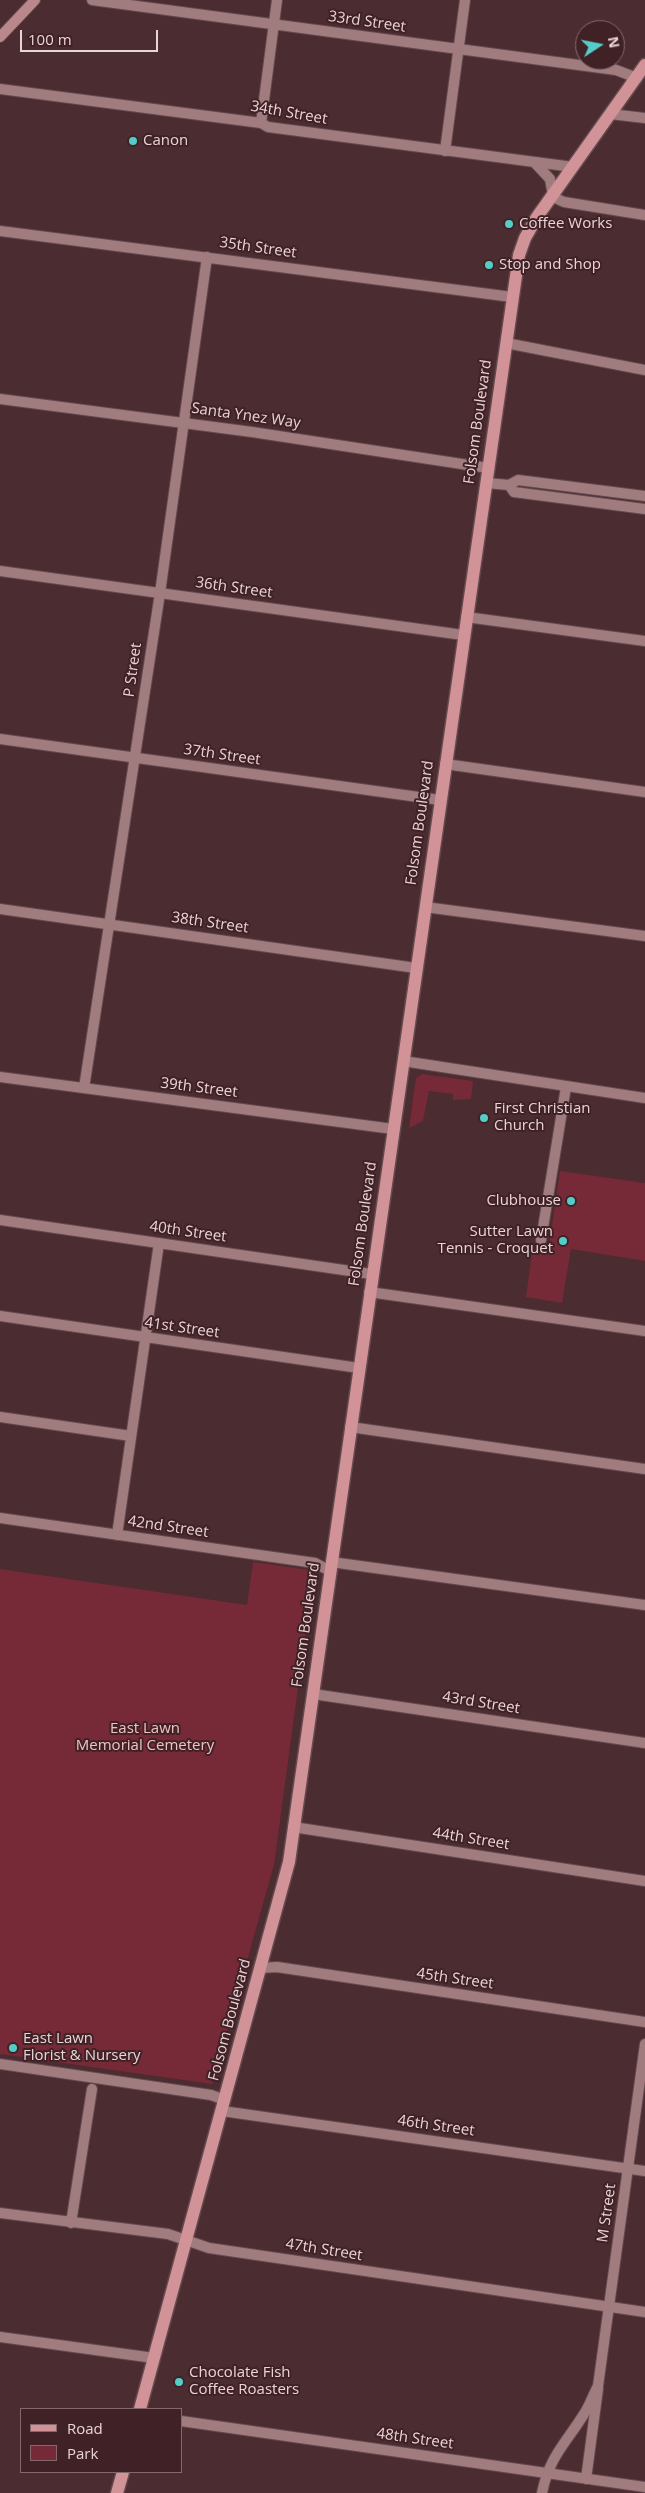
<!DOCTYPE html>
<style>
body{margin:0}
#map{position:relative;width:645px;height:2493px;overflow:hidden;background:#4b2c30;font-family:"Open Sans",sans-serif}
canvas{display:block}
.legend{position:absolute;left:20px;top:2408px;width:162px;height:65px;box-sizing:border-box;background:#402226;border:1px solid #84696c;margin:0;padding:6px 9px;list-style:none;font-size:15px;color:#e9d4d6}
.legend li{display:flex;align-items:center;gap:10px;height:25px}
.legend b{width:25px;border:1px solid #84696c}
.north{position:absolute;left:575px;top:20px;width:50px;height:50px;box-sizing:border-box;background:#402226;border:1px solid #84696c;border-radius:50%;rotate:79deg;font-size:14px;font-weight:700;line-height:20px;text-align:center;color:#e9d4d6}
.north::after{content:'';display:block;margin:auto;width:18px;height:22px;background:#54cdc8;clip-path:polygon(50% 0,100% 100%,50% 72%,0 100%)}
.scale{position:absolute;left:20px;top:30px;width:138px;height:22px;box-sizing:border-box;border:2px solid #e9d4d6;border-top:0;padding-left:6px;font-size:15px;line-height:18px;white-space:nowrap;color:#e9d4d6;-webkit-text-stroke:4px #402226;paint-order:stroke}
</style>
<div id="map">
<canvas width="645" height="2493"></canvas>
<ul class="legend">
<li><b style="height:6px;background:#d19298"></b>Road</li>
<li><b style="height:14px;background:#762937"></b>Park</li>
</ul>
<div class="north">N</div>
<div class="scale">100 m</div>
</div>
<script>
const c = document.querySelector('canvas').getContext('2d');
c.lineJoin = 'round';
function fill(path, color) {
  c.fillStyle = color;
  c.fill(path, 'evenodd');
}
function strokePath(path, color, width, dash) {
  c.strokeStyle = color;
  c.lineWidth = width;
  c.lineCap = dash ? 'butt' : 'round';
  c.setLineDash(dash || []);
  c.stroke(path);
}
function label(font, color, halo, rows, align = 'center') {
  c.font = font + ' "Open Sans",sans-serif';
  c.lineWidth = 4;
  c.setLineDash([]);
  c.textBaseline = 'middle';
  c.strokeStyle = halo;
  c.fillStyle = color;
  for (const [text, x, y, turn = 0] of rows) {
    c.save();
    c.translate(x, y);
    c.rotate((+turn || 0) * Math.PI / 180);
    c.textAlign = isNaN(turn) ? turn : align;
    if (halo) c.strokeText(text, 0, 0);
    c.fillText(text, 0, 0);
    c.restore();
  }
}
fill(new Path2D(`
 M422,1074L473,1081L471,1099L453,1100V1094L429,1091L423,1121L409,1128L416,1078Z
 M560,1171L645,1183V1261L571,1249L562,1303L526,1297L533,1244L549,1246Z
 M253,1562L309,1570L316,1575L311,1614H308L274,1865L212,2084L0,2054V1569L247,1605Z`), '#762937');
const minor = new Path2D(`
 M92,0L616,70L637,78
 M610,114L645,118
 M261,123L277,0
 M445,151L465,0
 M553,197L564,202L645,215
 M0,231L512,297
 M506,343L645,370
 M0,399L252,432L488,468
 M486,483L509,485L518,480L645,496
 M509,485L514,492L645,509
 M0,571L463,635
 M466,617L645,641
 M0,739L440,800
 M445,764L645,792
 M425,907L645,936
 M0,909L416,968
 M84,1088L160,593L207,257
 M0,1220L371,1274
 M541,1240L566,1087
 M369,1292L645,1331
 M0,1316L359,1368
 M0,1417L131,1436
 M350,1427L645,1469
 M0,1518L315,1563L330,1571
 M117,1535L159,1243
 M331,1562L645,1605
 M313,1694L645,1743
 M293,1827L645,1881
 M261,1968L277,1967L645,2022
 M0,2064L211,2095L225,2100
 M222,2111L645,2171
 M0,2213L168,2234L209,2248L645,2312
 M71,2223L92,2089
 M0,2337L154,2358
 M181,2421L645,2487
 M586,2479L598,2389`);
const tertiary = new Path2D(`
 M0,89L261,123L268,127L573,167
 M535,163L550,179L553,196
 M403,1061L645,1098
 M0,1077L393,1129
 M542,2493C549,2457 566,2443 584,2414C590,2405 593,2395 598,2386L645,2044`);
const secondary = new Path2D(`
 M0,37L35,0`);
const primary = new Path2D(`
 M140,2409L289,1862L519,255L525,238L537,217L645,65
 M117,2493L123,2472`);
strokePath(minor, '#644a4d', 12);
strokePath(tertiary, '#644a4d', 12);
strokePath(secondary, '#644a4d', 12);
strokePath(primary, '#644a4d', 15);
strokePath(minor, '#a17c7f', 10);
strokePath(tertiary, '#a17c7f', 10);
strokePath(secondary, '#b9878c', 10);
strokePath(primary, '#d19298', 12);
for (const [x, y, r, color] of [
 [133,141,5,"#54cdc8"],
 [509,224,5,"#54cdc8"],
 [489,265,5,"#54cdc8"],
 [484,1118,5,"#54cdc8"],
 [571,1201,5,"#54cdc8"],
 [563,1241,5,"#54cdc8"],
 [13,2048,5,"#54cdc8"],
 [179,2382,5,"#54cdc8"]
]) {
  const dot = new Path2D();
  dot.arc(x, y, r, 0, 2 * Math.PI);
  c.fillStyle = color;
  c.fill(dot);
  strokePath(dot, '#402226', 2);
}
label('15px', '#e9d4d6', '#402226', [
 ["33rd Street",367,22,8],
 ["34th Street",289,113,10],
 ["35th Street",258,248,8],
 ["Santa Ynez Way",246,416,8],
 ["Folsom Boulevard",478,422,-82],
 ["36th Street",234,588,8],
 ["P Street",133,670,-82],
 ["37th Street",222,755,8],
 ["Folsom Boulevard",420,823,-82],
 ["38th Street",210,923,8],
 ["39th Street",199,1088,7],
 ["Folsom Boulevard",363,1224,-82],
 ["40th Street",188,1232,8],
 ["41st Street",182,1328,8],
 ["42nd Street",168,1527,8],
 ["Folsom Boulevard",306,1625,-82],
 ["43rd Street",481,1703,9],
 ["44th Street",471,1839,9],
 ["45th Street",455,1979,8],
 ["Folsom Boulevard",230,2020,-75],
 ["46th Street",436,2126,8],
 ["M Street",607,2213,-82],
 ["47th Street",324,2250,9],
 ["48th Street",415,2439,8]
]);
label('15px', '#e9d4d6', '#402226', [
 ["Canon",143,141],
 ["Coffee Works",519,224],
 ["Stop and Shop",499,265],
 ["First Christian",494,1109],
 ["Church",494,1126],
 ["Clubhouse",561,1201,"right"],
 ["Sutter Lawn",553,1232,"right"],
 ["Tennis - Croquet",553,1249,"right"],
 ["East Lawn",23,2039],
 ["Florist & Nursery",23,2056],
 ["Chocolate Fish",189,2373],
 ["Coffee Roasters",189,2390]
], 'left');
label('15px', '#f2c0c4', '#402226', [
 ["East Lawn",145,1729],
 ["Memorial Cemetery",145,1746]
]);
</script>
